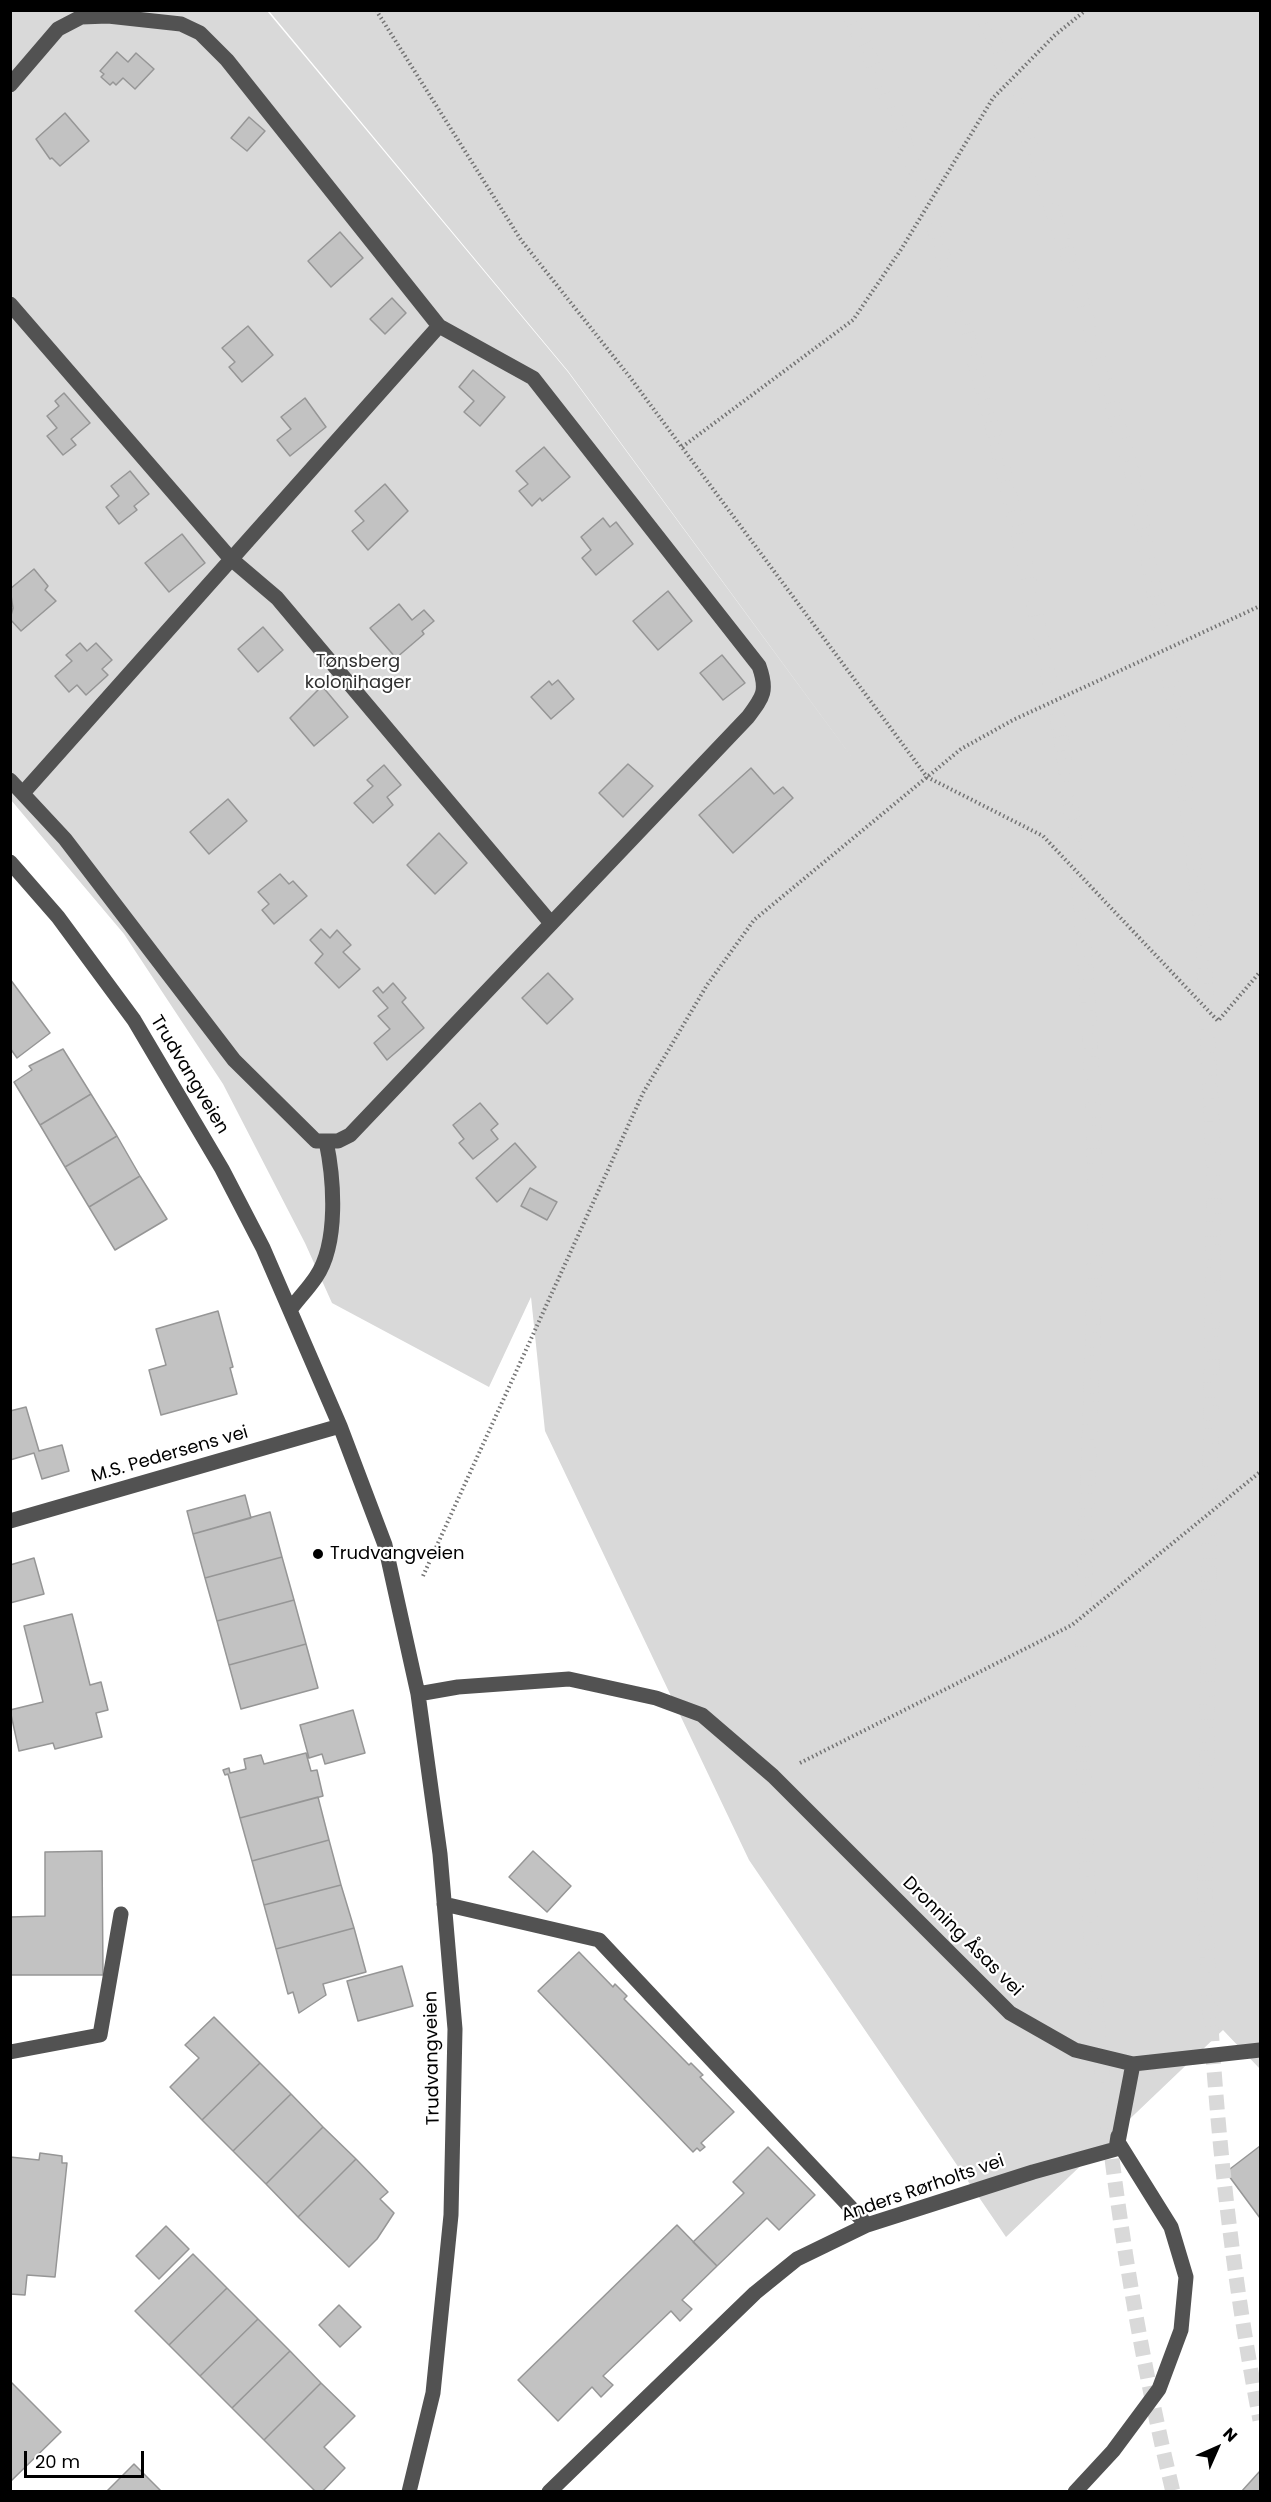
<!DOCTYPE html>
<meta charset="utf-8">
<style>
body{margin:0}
#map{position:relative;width:1271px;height:2502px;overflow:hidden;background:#fff;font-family:Poppins,sans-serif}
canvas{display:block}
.frame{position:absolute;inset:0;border:12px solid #000;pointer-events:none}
.north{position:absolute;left:1187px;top:2418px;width:60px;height:60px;-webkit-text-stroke:4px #fff;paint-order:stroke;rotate:45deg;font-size:16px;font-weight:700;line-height:24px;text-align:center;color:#000}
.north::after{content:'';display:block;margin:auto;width:21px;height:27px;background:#000;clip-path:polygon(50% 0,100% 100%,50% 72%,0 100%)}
.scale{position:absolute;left:24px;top:2451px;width:120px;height:27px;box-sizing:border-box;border:3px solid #000;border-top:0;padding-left:8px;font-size:18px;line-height:21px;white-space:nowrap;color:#000;-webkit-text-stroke:4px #fff;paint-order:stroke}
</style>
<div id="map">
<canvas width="1271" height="2502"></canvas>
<div class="frame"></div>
<div class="north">N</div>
<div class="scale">20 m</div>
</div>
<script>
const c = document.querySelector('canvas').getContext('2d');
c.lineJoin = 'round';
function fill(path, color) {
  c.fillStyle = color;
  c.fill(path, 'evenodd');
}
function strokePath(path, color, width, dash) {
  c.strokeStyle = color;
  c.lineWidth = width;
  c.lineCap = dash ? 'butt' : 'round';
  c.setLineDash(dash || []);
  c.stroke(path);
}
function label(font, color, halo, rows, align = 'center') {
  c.font = font + ' Poppins,sans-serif';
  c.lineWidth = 4.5;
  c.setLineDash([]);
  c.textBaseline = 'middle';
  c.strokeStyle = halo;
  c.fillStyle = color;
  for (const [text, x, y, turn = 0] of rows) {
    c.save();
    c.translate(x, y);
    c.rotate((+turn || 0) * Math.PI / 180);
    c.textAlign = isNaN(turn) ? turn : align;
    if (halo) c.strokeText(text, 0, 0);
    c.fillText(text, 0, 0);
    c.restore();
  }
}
fill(new Path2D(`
 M10,11H267L568,372L859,767L568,371L269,11H1260V2069L1223,2030L1006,2237L749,1860L545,1431L531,1297L489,1387L332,1303L305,1243L223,1084L124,934L11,800Z`), '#d9d9d9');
const building = new Path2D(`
 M117,52L128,62L136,53L154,69L135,89L123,78L116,85L113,82L110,85L101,77L104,74L100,71Z
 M65,113L89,141L60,166L52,158L50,159L36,139Z
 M249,117L265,131L247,151L231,138Z
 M340,232L363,258L331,287L308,261Z
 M392,298L406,313L385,334L370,319Z
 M248,326L273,355L242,382L229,367L235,362L222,348Z
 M473,370L505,397L480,426L464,412L474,401L459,387Z
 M64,393L90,423L71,439L76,445L63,455L47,436L57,428L47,416L59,406L55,401Z
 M305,398L326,427L290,456L277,440L291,429L281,417Z
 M544,447L570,477L542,501L540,498L532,506L519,491L528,484L516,471Z
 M130,471L149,494L134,506L137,510L119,524L106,507L119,496L111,486Z
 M385,484L408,511L368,550L352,531L364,521L355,511Z
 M603,518L610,527L616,522L633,544L596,575L582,558L591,550L581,537Z
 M182,534L205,563L169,592L145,563Z
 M34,569L48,586L45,590L56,601L21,631L10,619L13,608L10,589Z
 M668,591L692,621L658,650L633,621Z
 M399,604L412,620L424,610L434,621L422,631L424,634L396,658L370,628Z
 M263,627L283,650L258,672L238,649Z
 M80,643L87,651L96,643L112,660L102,669L108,675L86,695L77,685L69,692L55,676L72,661L66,655Z
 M722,655L745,683L723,700L700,673Z
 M558,680L574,699L551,719L531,697L549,681L552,685Z
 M322,686L348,717L314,746L290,718Z
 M628,764L653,786L623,817L599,793Z
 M384,765L401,785L387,797L393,805L373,823L354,803L373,786L367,780Z
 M751,768L774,794L783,787L793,798L733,853L699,815Z
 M228,799L247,821L209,854L190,832Z
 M439,833L467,863L435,894L407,865Z
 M280,874L289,884L293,881L307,896L274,924L262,910L269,904L258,892Z
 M321,929L330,938L337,930L351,945L343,952L360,969L339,988L315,963L323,954L310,940Z
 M548,973L573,999L547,1024L522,998Z
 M10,979L50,1033L17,1058L10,1048Z
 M393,983L406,998L402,1002L424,1028L387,1060L374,1043L390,1029L378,1016L388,1008L373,991L378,987L383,993Z
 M63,1049L91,1094L40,1125L14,1082L32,1070L29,1066Z
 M91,1094L117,1136L65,1167L40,1125Z
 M480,1103L498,1124L491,1130L498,1139L473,1159L459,1143L464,1139L453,1125Z
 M117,1136L140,1176L89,1207L65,1167Z
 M515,1143L536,1167L497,1202L476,1178Z
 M140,1176L167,1219L115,1250L89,1207Z
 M530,1188L557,1202L547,1220L521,1206Z
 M218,1311L233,1367L230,1368L237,1394L161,1415L149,1370L166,1365L156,1329Z
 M26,1407L39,1451L62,1445L69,1471L42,1479L34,1453L10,1460V1411Z
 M245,1495L251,1518L193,1534L187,1511Z
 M270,1512L282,1557L205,1578L193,1534Z
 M282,1557L294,1600L217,1621L205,1578Z
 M34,1558L44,1594L10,1603V1565Z
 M294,1600L306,1644L229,1665L217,1621Z
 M72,1614L90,1685L101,1682L108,1710L96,1713L102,1737L55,1749L53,1743L19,1751L10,1710L43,1702L24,1626Z
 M306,1644L318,1688L241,1709L229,1665Z
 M353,1710L365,1753L325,1764L322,1754L309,1758L300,1725Z
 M306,1753L311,1771L317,1770L323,1796L240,1818L228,1774L225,1775L223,1770L229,1768L230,1773L246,1769L244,1759L261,1755L264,1764Z
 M318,1797L329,1840L252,1861L240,1818Z
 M329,1840L341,1885L264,1905L252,1861Z
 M102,1851L103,1975H10V1917L45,1916V1852Z
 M533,1851L571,1886L547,1912L509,1877Z
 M341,1885L354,1928L276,1949L264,1905Z
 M354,1928L366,1972L323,1984L326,1995L299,2013L293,1992L288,1994L276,1949Z
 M579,1952L613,1987L615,1984L627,1996L624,1999L689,2065L691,2063L703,2075L700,2077L734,2112L701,2143L705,2147L700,2151L697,2148L693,2152L538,1991Z
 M402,1966L413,2006L358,2021L347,1981Z
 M214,2017L260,2063L202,2120L170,2087L199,2058L185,2045Z
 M260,2063L291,2094L233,2151L202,2120Z
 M291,2094L323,2127L266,2184L233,2151Z
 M323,2127L356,2159L298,2217L266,2184Z
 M1260,2146V2218L1226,2172Z
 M768,2147L815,2195L779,2230L767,2218L717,2266L693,2242L744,2193L733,2182Z
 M40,2153L62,2156V2163H67L55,2277L27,2275L25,2295L10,2294V2157L39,2160Z
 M356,2159L388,2192L380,2199L394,2213L377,2239L349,2267L298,2217Z
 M677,2225L717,2266L682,2300L692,2309L680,2321L671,2311L603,2376L613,2385L601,2397L592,2387L558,2421L518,2380Z
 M166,2226L189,2249L159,2279L136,2256Z
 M193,2254L227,2288L169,2345L135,2311Z
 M227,2288L258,2319L200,2376L169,2345Z
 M339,2305L361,2327L340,2347L319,2325Z
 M258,2319L290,2351L232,2408L200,2376Z
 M290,2351L321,2383L264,2440L232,2408Z
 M10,2381L61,2432L10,2482Z
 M321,2383L355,2416L324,2447L345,2468L322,2492H316L264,2440Z
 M134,2464L162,2492H106Z
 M1260,2471V2492H1241Z`);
fill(building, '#c2c2c2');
strokePath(building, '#969696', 1.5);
strokePath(new Path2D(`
 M847,10C860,37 874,64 885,91C916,169 942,251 966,331C996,433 1020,535 1041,639C1048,676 1057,713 1063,751C1080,867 1088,986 1093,1104C1101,1311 1081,1518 1083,1725C1086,1983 1112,2241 1173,2492
 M980,10L992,35L1068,255L1133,476L1175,706L1203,936L1214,1172L1205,1891C1210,2069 1226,2245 1260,2420`), '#d9d9d9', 15, [15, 8]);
strokePath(new Path2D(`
 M376,10L521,240L629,376L927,777L1043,836L1218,1021L1260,972
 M682,447L853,320L902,248L993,98L1055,35L1086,10
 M423,1576L643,1093L707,985L754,920L961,749L1013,720L1260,606
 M800,1763L1072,1625L1260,1472`), '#747474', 4, [1.5, 3]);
strokePath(new Path2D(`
 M10,85L58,29L81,17L108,16L181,24L200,33L227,60L439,326L533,378L759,666C768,691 763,697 748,717L350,1135L338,1141H316L234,1060L65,839L10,780
 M10,304L230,558L277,598L550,922
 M23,793L439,326
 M10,862L58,917L134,1020L222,1169L263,1248L340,1426L385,1545L418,1694L440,1854L455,2029L451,2215L433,2393L409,2492
 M290,1310C298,1299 308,1289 316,1277C339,1243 334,1179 326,1141
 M10,1521L340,1426
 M418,1694L458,1687L569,1679L656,1698L702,1715L773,1776L1010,2013L1075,2050L1133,2064L1118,2142L1171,2227L1186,2277L1181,2330L1159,2389L1113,2451L1075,2492
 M444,1904L599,1940L867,2225
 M10,2052L100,2035L121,1914
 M1131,2074L1133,2064L1260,2050
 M549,2492L755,2293L797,2259L867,2225L1033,2172L1116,2149L1118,2136`), '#525252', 15);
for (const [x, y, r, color] of [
 [318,1554,6,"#000"]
]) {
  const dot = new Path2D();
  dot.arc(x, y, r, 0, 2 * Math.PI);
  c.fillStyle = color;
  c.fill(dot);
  strokePath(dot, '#fff', 2);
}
label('18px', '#303030', '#fff', [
 ["Tønsberg",358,662],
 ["kolonihager",358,683]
]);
label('18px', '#000', '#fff', [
 ["Trudvangveien",189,1075,59],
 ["M.S. Pedersens vei",170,1455,-16],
 ["Dronning Åsas vei",962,1937,45],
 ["Trudvangveien",433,2058,-91],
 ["Anders Rørholts vei",923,2189,-19]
]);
label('18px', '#000', '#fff', [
 ["Trudvangveien",330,1554]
], 'left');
</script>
